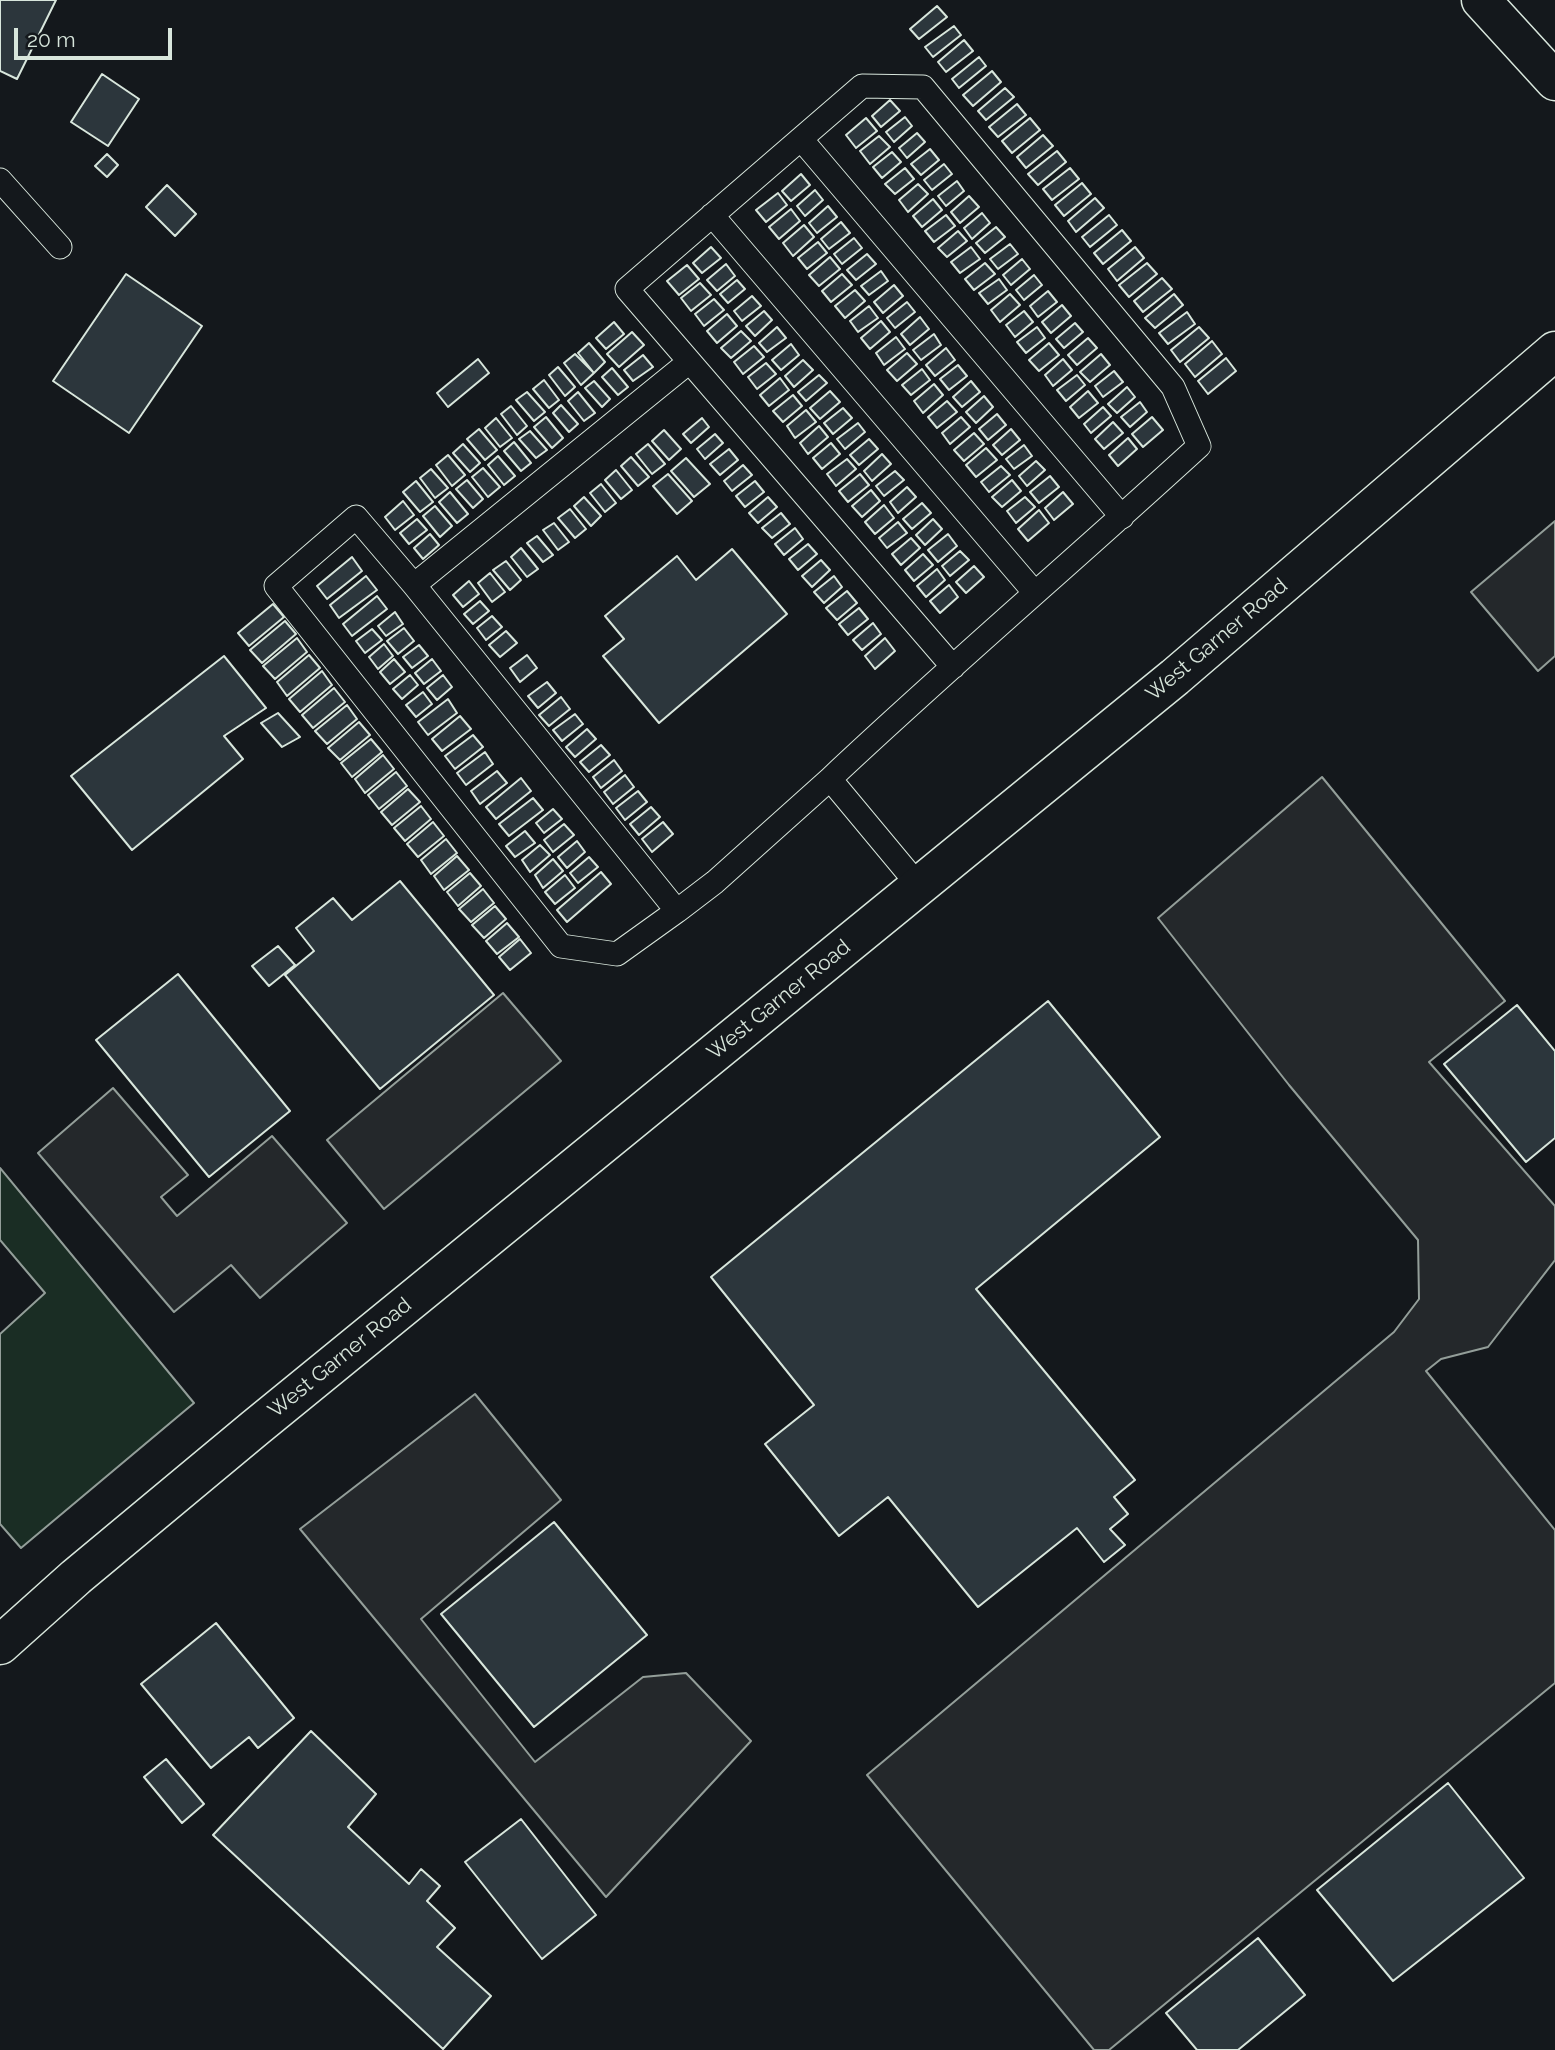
<!DOCTYPE html>
<style>
body{margin:0}
#map{position:relative;width:1555px;height:2050px;overflow:hidden;background:#14181c;font-family:Raleway,sans-serif}
canvas{display:block}
.scale{position:absolute;left:14px;top:28px;width:158px;height:32px;box-sizing:border-box;border:4px solid #d8e6dc;border-top:0;padding-left:9px;font-size:21px;line-height:24px;white-space:nowrap;color:#d8e6dc;-webkit-text-stroke:5px #14181c;paint-order:stroke}
</style>
<div id="map">
<canvas width="1555" height="2050"></canvas>
<div class="scale">20 m</div>
</div>
<script>
const c = document.querySelector('canvas').getContext('2d');
c.lineJoin = 'round';
function fill(path, color) {
  c.fillStyle = color;
  c.fill(path, 'evenodd');
}
function strokePath(path, color, width, dash) {
  c.strokeStyle = color;
  c.lineWidth = width;
  c.lineCap = dash ? 'butt' : 'round';
  c.setLineDash(dash || []);
  c.stroke(path);
}
function label(font, color, halo, rows, align = 'center') {
  c.font = font + ' Raleway,sans-serif';
  c.lineWidth = 5;
  c.setLineDash([]);
  c.textBaseline = 'middle';
  c.strokeStyle = halo;
  c.fillStyle = color;
  for (const [text, x, y, turn = 0] of rows) {
    c.save();
    c.translate(x, y);
    c.rotate((+turn || 0) * Math.PI / 180);
    c.textAlign = isNaN(turn) ? turn : align;
    if (halo) c.strokeText(text, 0, 0);
    c.fillText(text, 0, 0);
    c.restore();
  }
}
const green = new Path2D(`
 M0,1168L194,1403L21,1548L0,1524V1334L45,1293L0,1240Z`);
fill(green, '#1a2d24');
strokePath(green, '#939e99', 2);
const parking = new Path2D(`
 M1555,521V656L1538,671L1471,592Z
 M1322,777L1505,1001L1429,1062L1555,1206V1260L1488,1347L1441,1359L1426,1371L1555,1530V1683L1109,2050H1094L867,1775L1394,1332L1419,1299L1418,1240L1289,1085L1158,918Z
 M503,993L561,1061L384,1209L327,1140Z
 M113,1088L188,1175L161,1197L177,1216L272,1136L347,1223L260,1298L231,1265L174,1312L38,1153Z
 M475,1394L561,1500L421,1619L535,1762L643,1677L686,1673L751,1741L606,1897L300,1529Z`);
fill(parking, '#24282b');
strokePath(parking, '#939e99', 2);
const building = new Path2D(`
 M0,0H56L17,79L0,71Z
 M937,6L947,17L919,39L910,29Z
 M954,26L961,35L933,57L925,47Z
 M964,40L973,51L946,72L938,62Z
 M979,57L986,66L959,88L952,79Z
 M992,71L1001,82L973,106L963,95Z
 M102,74L139,99L108,146L71,122Z
 M1005,88L1014,97L986,120L978,111Z
 M890,100L900,111L881,127L872,116Z
 M1017,104L1026,115L998,137L989,127Z
 M905,117L912,126L894,142L886,132Z
 M866,118L877,131L856,148L846,135Z
 M1030,118L1040,130L1012,153L1002,141Z
 M917,133L925,142L907,158L899,148Z
 M1043,135L1053,146L1026,168L1017,157Z
 M879,136L890,147L870,164L860,151Z
 M930,149L939,160L921,175L911,164Z
 M1057,151L1066,162L1038,185L1028,174Z
 M892,152L901,162L882,178L873,167Z
 M107,154L118,165L107,177L95,166Z
 M944,164L952,174L932,190L924,180Z
 M905,168L914,179L895,194L885,184Z
 M1070,168L1079,179L1052,200L1043,189Z
 M801,174L810,185L791,201L782,191Z
 M957,181L964,191L946,206L938,196Z
 M1082,183L1091,194L1064,216L1055,205Z
 M918,184L928,194L908,212L899,200Z
 M167,185L196,214L175,236L146,207Z
 M815,190L823,200L805,216L797,206Z
 M778,193L787,205L766,222L756,210Z
 M969,196L979,207L960,223L951,212Z
 M1095,198L1104,208L1076,232L1068,221Z
 M933,199L942,210L922,227L913,216Z
 M828,206L837,217L817,233L809,223Z
 M791,209L800,221L779,239L769,227Z
 M982,213L990,223L972,239L964,228Z
 M946,215L955,226L934,242L925,231Z
 M1109,215L1117,225L1090,247L1082,237Z
 M841,222L850,233L829,249L821,239Z
 M804,225L814,237L793,256L783,243Z
 M996,227L1005,237L985,253L976,243Z
 M1122,230L1131,241L1103,264L1094,253Z
 M958,231L967,241L947,257L938,248Z
 M854,238L862,248L842,264L834,254Z
 M818,242L827,253L807,269L798,258Z
 M1010,244L1018,254L998,269L990,259Z
 M711,247L721,258L702,273L693,263Z
 M971,247L980,259L960,273L951,262Z
 M1135,247L1144,258L1117,281L1108,269Z
 M867,254L876,264L856,280L847,270Z
 M830,257L840,269L819,286L809,275Z
 M1022,259L1030,269L1011,285L1003,275Z
 M985,263L995,274L974,290L965,279Z
 M1147,263L1157,274L1129,297L1119,285Z
 M726,264L735,276L717,291L707,280Z
 M687,265L699,279L679,295L667,281Z
 M881,271L888,281L869,295L861,286Z
 M126,274L202,326L129,433L53,381Z
 M842,274L852,285L831,302L822,291Z
 M1034,275L1042,285L1024,300L1016,290Z
 M1162,278L1172,289L1143,312L1134,301Z
 M999,279L1007,290L988,304L979,293Z
 M737,280L745,289L728,303L720,294Z
 M700,283L711,295L691,311L681,298Z
 M894,285L903,296L883,313L874,302Z
 M855,290L865,301L845,318L835,306Z
 M1048,291L1057,302L1038,317L1030,306Z
 M1010,294L1020,305L1000,322L991,310Z
 M1174,294L1183,305L1155,328L1145,318Z
 M752,296L761,306L742,321L734,311Z
 M714,299L724,310L704,326L695,314Z
 M907,302L915,312L895,328L887,318Z
 M1062,305L1071,316L1051,333L1042,322Z
 M869,306L878,318L858,332L850,321Z
 M764,311L772,320L755,336L746,326Z
 M1024,311L1033,322L1015,337L1006,325Z
 M1187,312L1195,324L1168,344L1159,333Z
 M727,314L737,326L717,343L707,331Z
 M920,317L929,329L910,345L901,334Z
 M881,321L890,332L870,349L861,338Z
 M614,322L624,334L606,349L596,338Z
 M1075,323L1083,332L1064,348L1056,339Z
 M777,327L786,338L767,352L759,343Z
 M1037,327L1045,338L1026,353L1017,342Z
 M1199,327L1209,338L1180,362L1171,350Z
 M741,331L751,341L731,358L721,348Z
 M632,332L644,345L619,367L607,354Z
 M934,334L941,345L921,360L913,350Z
 M896,337L905,349L884,365L876,353Z
 M1088,338L1097,348L1077,365L1068,355Z
 M1212,341L1222,354L1195,377L1185,364Z
 M589,343L605,362L594,373L578,353Z
 M1049,343L1059,355L1039,371L1029,360Z
 M791,344L799,355L781,370L772,360Z
 M754,346L764,357L743,374L734,362Z
 M946,348L955,360L935,376L926,365Z
 M907,353L917,364L897,381L887,370Z
 M575,354L594,373L581,385L564,363Z
 M1101,354L1110,365L1090,382L1080,372Z
 M643,355L653,367L633,381L624,370Z
 M1226,358L1236,371L1208,394L1198,381Z
 M478,359L489,373L448,407L437,393Z
 M1063,359L1072,370L1053,386L1045,375Z
 M803,360L813,370L794,387L785,376Z
 M766,363L776,374L757,389L748,377Z
 M958,365L967,376L949,390L940,379Z
 M558,367L575,387L565,396L549,375Z
 M612,368L628,387L618,395L602,377Z
 M922,369L930,380L911,395L902,385Z
 M1114,371L1123,382L1103,397L1095,386Z
 M819,375L827,383L806,401L798,392Z
 M1077,375L1085,385L1066,401L1057,390Z
 M780,378L789,390L769,406L760,395Z
 M544,380L559,400L549,408L533,389Z
 M594,381L610,399L602,407L585,388Z
 M971,381L980,392L962,407L953,397Z
 M934,384L943,395L923,413L914,401Z
 M1127,387L1135,397L1117,413L1108,404Z
 M830,391L840,402L820,419L810,408Z
 M1088,391L1098,403L1079,418L1070,407Z
 M527,392L545,412L534,421L516,400Z
 M578,392L595,413L584,421L568,401Z
 M793,395L802,406L783,422L773,411Z
 M984,396L993,407L976,423L966,412Z
 M947,401L957,412L937,428L928,417Z
 M1140,402L1147,412L1130,427L1121,417Z
 M561,405L578,424L569,432L553,413Z
 M511,406L527,426L517,435L501,414Z
 M1103,407L1111,416L1091,433L1084,424Z
 M843,408L852,418L833,434L824,423Z
 M806,410L816,422L795,438L787,426Z
 M997,414L1006,425L988,440L979,429Z
 M546,417L563,438L552,448L534,427Z
 M961,417L970,427L950,444L942,433Z
 M1152,417L1163,430L1143,447L1132,434Z
 M496,418L512,438L500,447L485,428Z
 M702,418L709,427L691,443L683,434Z
 M1113,422L1123,433L1104,449L1095,439Z
 M858,423L865,432L845,449L837,439Z
 M819,426L828,437L808,454L800,443Z
 M479,429L497,450L485,460L467,439Z
 M1011,429L1020,440L1002,455L993,445Z
 M664,430L681,449L669,460L652,441Z
 M530,431L547,450L536,458L519,439Z
 M974,433L984,444L964,461L954,450Z
 M715,434L723,443L705,459L697,449Z
 M1128,438L1137,449L1118,466L1109,455Z
 M869,439L878,449L859,465L850,455Z
 M514,442L531,463L521,471L504,451Z
 M831,443L840,454L822,469L813,458Z
 M463,444L480,463L470,472L453,453Z
 M648,444L665,464L652,474L636,454Z
 M1024,445L1032,456L1014,469L1006,459Z
 M986,448L997,460L976,477L966,465Z
 M729,449L738,460L720,475L710,464Z
 M882,454L891,464L872,481L864,471Z
 M448,455L465,475L452,486L436,465Z
 M498,456L515,476L504,485L488,465Z
 M631,457L649,477L638,486L621,466Z
 M686,458L710,484L694,497L671,471Z
 M847,459L856,469L836,486L827,474Z
 M1036,461L1045,470L1027,486L1019,476Z
 M743,465L752,475L732,491L724,481Z
 M1001,466L1010,475L989,492L981,482Z
 M483,468L500,487L488,497L472,477Z
 M431,469L448,488L435,498L420,478Z
 M616,470L632,490L621,499L605,480Z
 M895,471L904,480L884,496L876,486Z
 M668,474L692,501L677,514L653,486Z
 M860,474L869,485L848,502L839,491Z
 M1050,476L1059,487L1039,503L1030,492Z
 M467,480L483,499L473,508L456,489Z
 M1012,480L1021,491L1002,507L992,497Z
 M416,481L433,502L420,512L403,492Z
 M755,481L764,492L745,507L736,496Z
 M601,484L616,503L605,512L590,493Z
 M907,487L916,497L898,513L890,502Z
 M871,490L880,501L862,517L852,506Z
 M450,492L468,514L457,523L439,502Z
 M1063,492L1073,504L1054,520L1045,508Z
 M584,497L601,516L591,526L574,506Z
 M768,497L777,507L758,523L749,513Z
 M1025,497L1035,507L1016,523L1007,511Z
 M403,501L414,515L395,530L385,517Z
 M922,503L931,513L912,529L903,519Z
 M884,505L894,518L875,534L865,522Z
 M435,506L452,526L440,537L423,516Z
 M570,509L586,529L575,538L558,518Z
 M1039,510L1049,523L1028,541L1018,529Z
 M781,513L790,524L772,538L762,528Z
 M417,519L427,530L409,544L400,533Z
 M933,519L942,529L925,545L916,535Z
 M898,522L907,533L887,548L879,538Z
 M554,523L569,542L558,550L543,530Z
 M795,528L803,539L784,555L775,544Z
 M430,534L439,545L423,559L414,548Z
 M948,534L957,546L938,562L928,550Z
 M537,536L553,555L543,562L527,543Z
 M911,538L920,548L901,565L892,554Z
 M808,544L817,554L798,570L789,559Z
 M521,548L538,569L527,577L511,557Z
 M732,549L787,614L659,723L603,656L624,639L605,616L677,556L696,580Z
 M960,551L969,560L950,576L942,566Z
 M923,554L933,565L914,581L905,570Z
 M352,557L362,571L327,599L317,586Z
 M821,560L830,570L812,587L802,576Z
 M506,561L521,580L510,590L493,570Z
 M974,566L984,577L966,593L956,582Z
 M937,569L945,580L926,597L917,586Z
 M490,573L505,592L492,602L478,583Z
 M366,576L377,590L339,618L330,605Z
 M834,576L842,587L824,603L814,592Z
 M469,581L479,594L463,607L453,595Z
 M949,585L958,597L940,613L930,601Z
 M847,591L857,603L837,620L826,608Z
 M377,596L387,609L352,636L343,624Z
 M480,601L489,611L473,624L464,614Z
 M273,604L284,617L249,646L238,633Z
 M859,608L868,619L848,635L839,624Z
 M395,612L403,624L386,636L378,626Z
 M492,616L502,627L486,640L477,628Z
 M285,621L296,634L262,663L250,650Z
 M873,623L881,634L862,650L853,640Z
 M404,628L414,641L398,654L387,641Z
 M372,629L382,640L365,653L356,641Z
 M506,631L517,643L500,657L489,645Z
 M297,638L307,652L275,679L263,666Z
 M885,638L895,651L875,669L865,656Z
 M384,644L393,656L378,669L369,657Z
 M419,645L428,656L412,668L403,657Z
 M309,655L320,668L287,696L277,682Z
 M527,655L537,668L520,682L510,668Z
 M224,656L266,708L224,736L243,759L132,850L71,776Z
 M394,659L405,672L390,684L380,672Z
 M432,659L441,671L424,684L415,673Z
 M322,671L332,685L300,712L289,699Z
 M410,675L418,685L402,699L393,689Z
 M443,675L452,687L437,700L427,688Z
 M547,682L556,693L538,708L528,696Z
 M334,688L345,702L313,728L302,715Z
 M423,692L432,704L416,717L406,705Z
 M561,697L570,709L549,726L539,715Z
 M448,699L457,713L428,735L418,722Z
 M347,705L357,719L327,744L315,731Z
 M278,713L300,737L282,747L261,723Z
 M575,714L583,724L562,741L553,730Z
 M460,716L471,729L442,751L432,739Z
 M359,722L370,735L340,760L328,748Z
 M587,729L596,739L575,757L566,747Z
 M473,735L483,747L455,769L445,756Z
 M371,739L382,752L352,777L341,763Z
 M601,745L610,755L589,772L580,762Z
 M485,752L493,764L466,785L457,773Z
 M383,755L394,769L365,793L355,779Z
 M614,760L622,771L601,788L593,777Z
 M497,771L507,783L480,804L471,791Z
 M396,772L407,786L379,809L368,795Z
 M625,775L634,787L613,804L604,792Z
 M521,778L531,791L496,819L486,807Z
 M408,789L420,802L392,825L381,812Z
 M638,791L647,802L625,820L616,808Z
 M533,798L543,810L509,836L499,824Z
 M421,806L431,819L405,841L394,828Z
 M651,807L660,817L639,835L630,824Z
 M553,809L562,819L544,833L536,823Z
 M433,822L444,836L418,857L407,844Z
 M663,822L673,834L652,852L642,839Z
 M564,824L574,835L553,852L544,840Z
 M525,831L535,843L515,857L506,846Z
 M446,839L457,853L431,874L421,860Z
 M577,841L585,852L567,868L558,857Z
 M540,845L550,855L530,872L522,860Z
 M457,856L469,870L444,890L434,876Z
 M589,857L598,867L578,883L570,873Z
 M553,859L563,871L543,888L535,875Z
 M601,872L611,884L567,922L557,910Z
 M470,873L481,886L458,906L447,892Z
 M565,875L575,888L555,904L545,892Z
 M400,881L494,995L380,1089L285,975L314,951L296,928L333,898L352,920Z
 M483,889L494,903L471,922L459,909Z
 M495,906L506,919L484,938L472,925Z
 M507,923L519,937L497,954L486,941Z
 M520,939L531,953L510,970L499,957Z
 M278,946L295,965L269,986L252,966Z
 M178,974L290,1111L209,1177L96,1040Z
 M1048,1001L1160,1137L976,1289L1135,1480L1114,1497L1128,1514L1110,1529L1125,1545L1104,1562L1077,1528L978,1607L888,1497L839,1536L765,1444L814,1405L711,1277Z
 M1517,1005L1555,1051V1138L1526,1162L1444,1064Z
 M554,1522L647,1635L534,1727L441,1614Z
 M216,1623L294,1718L258,1748L249,1737L211,1768L141,1684Z
 M311,1731L376,1794L348,1827L409,1884L421,1869L440,1886L427,1901L455,1928L437,1947L491,1996L443,2049L213,1835Z
 M166,1759L204,1804L182,1823L144,1777Z
 M1448,1783L1524,1878L1393,1981L1317,1890Z
 M521,1819L596,1915L542,1959L465,1862Z
 M1258,1938L1305,1995L1238,2050H1197L1166,2013Z`);
fill(building, '#2c363c');
strokePath(building, '#d8e6dc', 2);
const service = new Path2D(`
 M801,139L1122,517
 M0,180L60,247
 M712,215L1035,593
 M414,585L356,517L276,586L561,946L617,954L677,911L414,585L689,362
 M919,886L830,779C951,665 1077,558 1199,446L1173,387L923,87L862,86L627,289L953,667
 M677,911L715,882L830,779`);
const minor = new Path2D(`
 M1481,0L1555,81`);
const secondary = new Path2D(`
 M0,1645L76,1577L255,1428L1175,677L1555,351`);
strokePath(service, '#d8e6dc', 25);
strokePath(minor, '#d8e6dc', 41);
strokePath(secondary, '#d8e6dc', 41);
strokePath(service, '#14181c', 23);
strokePath(minor, '#14181c', 38);
strokePath(secondary, '#14181c', 38);
label('21px', '#d8e6dc', '#14181c', [
 ["West Garner Road",1217,640,-40],
 ["West Garner Road",779,1000,-39],
 ["West Garner Road",340,1358,-39]
]);
</script>
